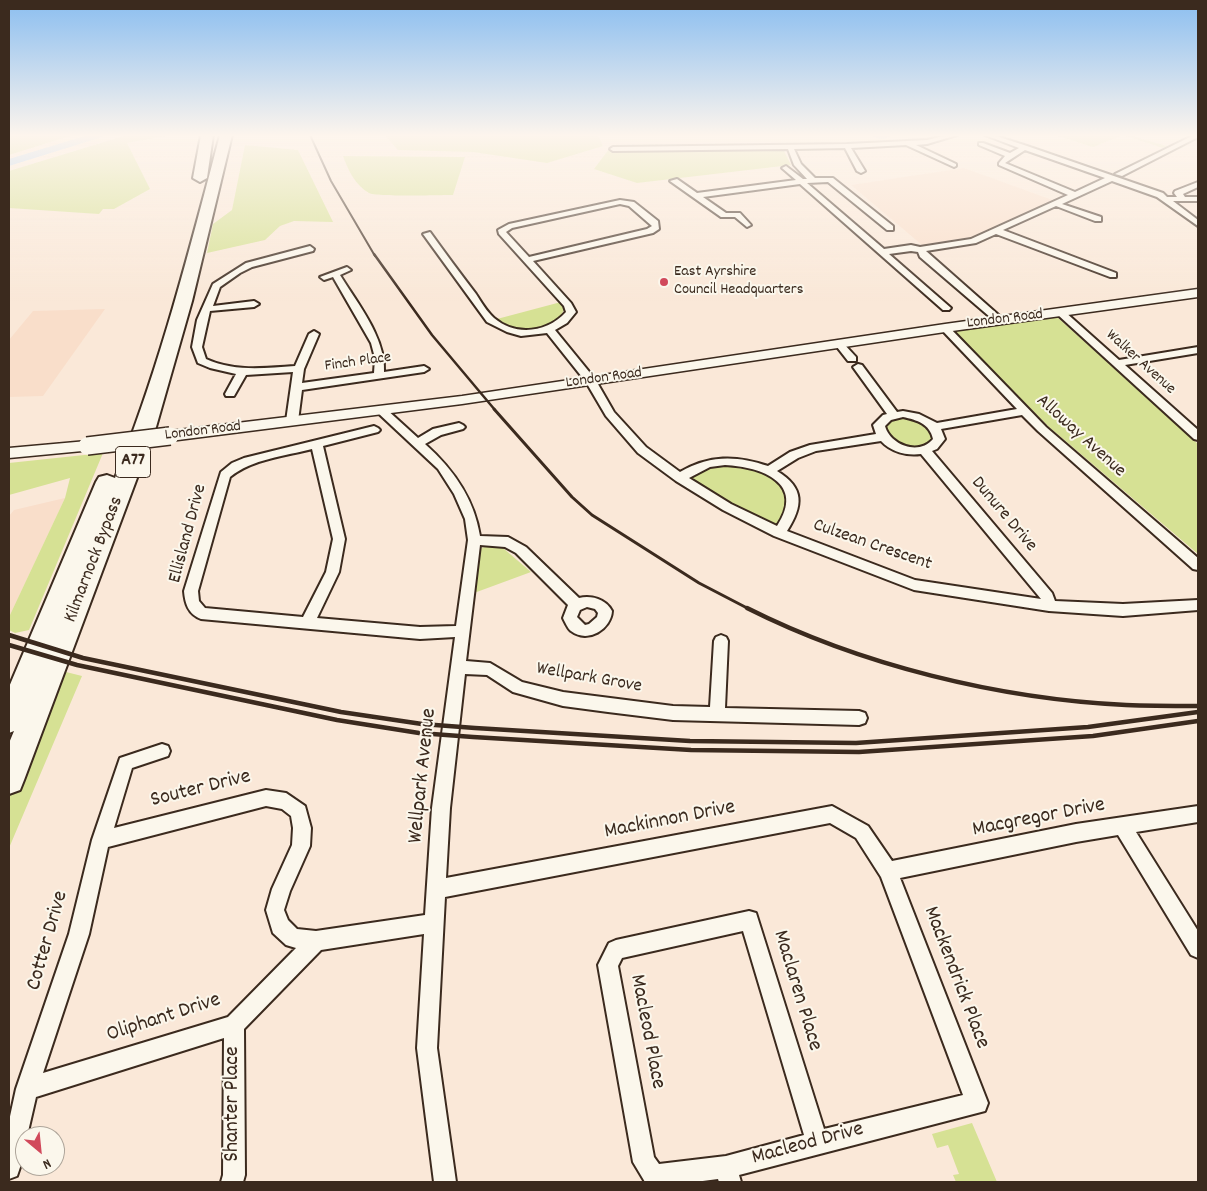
<!DOCTYPE html>
<style>
body{margin:0}
#map{position:relative;width:1207px;height:1191px;overflow:hidden;background:#fae8d8;font-family:Dekko,sans-serif}
canvas{display:block}
.frame{position:absolute;inset:0;border:10px solid #3b2a1e;pointer-events:none}
.north{position:absolute;left:15px;top:1126px;width:50px;height:50px;box-sizing:border-box;background:#fbf7ec;border:1px solid #aea59a;border-radius:50%;rotate:152deg;font-size:14px;font-weight:700;line-height:20px;text-align:center;color:#3b2a1e}
.north::after{content:'';display:block;margin:auto;width:18px;height:22px;background:#d1495b;clip-path:polygon(50% 0,100% 100%,50% 72%,0 100%)}
</style>
<div id="map">
<canvas width="1207" height="1191"></canvas>
<div class="frame"></div>
<div class="north">N</div>
</div>
<script>
const c = document.querySelector('canvas').getContext('2d');
c.lineJoin = 'round';
function fill(path, color) {
  c.fillStyle = color;
  c.fill(path, 'evenodd');
}
function strokePath(path, color, width, dash) {
  c.strokeStyle = color;
  c.lineWidth = width;
  c.lineCap = dash ? 'butt' : 'round';
  c.setLineDash(dash || []);
  c.stroke(path);
}
function label(font, color, halo, rows, align = 'center') {
  c.font = font + ' Dekko,sans-serif';
  c.lineWidth = 4;
  c.setLineDash([]);
  c.textBaseline = 'middle';
  c.strokeStyle = halo;
  c.fillStyle = color;
  for (const [text, x, y, turn = 0] of rows) {
    c.save();
    c.translate(x, y);
    c.rotate((+turn || 0) * Math.PI / 180);
    c.textAlign = isNaN(turn) ? turn : align;
    if (halo) c.strokeText(text, 0, 0);
    c.fillText(text, 0, 0);
    c.restore();
  }
}
fill(new Path2D(`
 M964,168L1058,202L976,236L922,245L851,185Z
 M105,309L43,396L9,397V340L33,311Z
 M65,498L9,617V516L14,510Z`), '#f9deca');
fill(new Path2D(`
 M9,135C29,137 52,135 73,135L9,155Z
 M127,135H171L127,143L150,189L114,209H103L99,214L9,208V171Z
 M385,135H598L603,146L547,163L473,152L398,150Z
 M1055,135H1128L1167,146L1163,148L1123,135L1093,147Z
 M245,145L298,150L333,222L294,221L280,226L265,240L207,253L213,224L232,210Z
 M776,148L783,149L791,165L637,183L594,169L609,149Z
 M343,156L465,157L453,195C441,195 375,197 369,193C355,185 348,170 343,156Z
 M561,302L564,310C561,315 559,319 554,322C540,332 508,332 497,319Z
 M1057,317L1198,444V554L1049,427L954,331Z
 M896,417H907L928,425L934,440L923,447L910,448L892,441L883,426L885,423Z
 M103,453L29,630L15,633L9,630V617L65,498L70,478L9,495V463Z
 M731,460L780,478L794,502L779,533L680,478L702,465Z
 M490,545L503,548L531,572L474,593L479,549Z
 M66,672L82,676L9,848V798L32,738Z
 M972,1123L997,1182H956L953,1175L959,1174L948,1145L937,1148L932,1134Z`), '#d6e194');
fill(new Path2D(`
 M88,135H103L102,137L9,166V159Z
 M872,135H891C887,140 876,140 872,135Z`), '#a0cdfb');
const street = new Path2D(`
 M948,135H957L927,144L916,145L956,164V166L954,167L906,145L851,148L865,171L861,173L857,171L845,148L794,149L801,164L815,178H833L893,226V230H887L828,182L807,183L884,249L911,245L920,247L971,239L1068,195L999,165V163L1005,156L979,145V143H983L1010,153L1019,148L985,135H993L1027,146L1163,193L1167,197H1177L1174,193L1175,191L1198,182V187L1183,194L1185,197H1198V201H1173L1198,220V226L1157,197L1112,181L1062,204L1101,217V221H1095L1056,206L1003,230L1116,273V277H1110L996,234L976,243L926,251L1003,319V323H997L920,257L918,252L911,251L889,254L951,308L949,310H943L800,184L703,197L726,213H740L751,225L747,227L735,217H721L670,181L677,179L697,193L796,180L782,168L786,166L803,179H807L794,165L788,149L613,151L610,149L613,147L847,144L927,140ZM1025,150L1105,178L1075,192L1005,163Z
 M1194,135H1198V137L1122,176L1115,174Z
 M620,200L634,202L658,221L659,229L653,233L533,261L571,303L576,312L567,323L555,330L595,379L614,412L646,447L680,472C709,455 736,455 768,466L790,452L810,445L876,434L873,425L883,415L887,414L853,367L858,364L862,365L897,412L903,411L919,414L937,423L1017,409L940,328L942,326H948L1046,427L1198,558V570L1193,569L1038,431L1022,415L941,429L945,439L937,449L932,451L1052,593L1055,601L1123,604L1198,600V610L1123,616L1049,611L914,590L774,536L723,510L676,481L638,453L606,416L586,382L547,333L521,336L507,332L487,322L423,234L430,232C445,253 460,273 476,294C481,302 487,312 494,318C516,337 548,332 566,312L564,306L499,234L498,230L509,224ZM620,204L629,206L652,226L647,229L529,257L506,232L512,228ZM903,417C917,420 930,424 933,439C919,456 890,445 885,426L891,420ZM881,441C891,452 907,456 921,454L1041,599L915,580L787,531C803,506 805,488 777,471L798,458L816,451ZM725,465C762,467 806,483 777,526L731,504L689,478L710,467Z
 M310,246L314,249L313,251L252,267L240,273L220,287L213,306L254,301L259,304L254,307L210,311L202,347L206,359C235,372 264,368 295,366L309,334L314,331L319,334L304,369L302,383L374,373L375,358L371,343L333,277L324,280L320,277L347,267L351,270L340,275C357,303 386,338 384,372L424,366L429,369L424,372L302,390L298,421L292,424L286,421L293,372L246,375L234,396H226L225,394L236,374L210,368L198,363L192,347L197,320L213,284L246,263Z
 M1061,310L1064,311L1119,360L1198,347V353L1125,365L1198,430V440L1194,439L1058,315L1056,313Z
 M840,342L843,343L856,357V361H848L837,347V343Z
 M381,407L385,408L418,438L433,429L459,423L463,425L465,427L463,429L441,435L425,444C453,469 474,498 480,536L508,537L526,547L579,598C591,595 606,599 612,611C611,629 588,644 571,631C568,629 565,622 563,618L568,605L516,553L505,547L480,545L466,661L490,663L522,682L563,692L673,706L710,707L714,641L716,637L721,635L726,637L728,641L725,708L859,711L865,713L867,718L865,723L859,725L673,720L608,712L563,706L513,692L487,675L465,674L450,808L446,878L832,806L868,826L892,861L1076,824L1198,806V822L1136,832L1198,931V958L1191,955L1118,835L1076,842L900,878L988,1103L985,1111L739,1175L741,1182H719L718,1179L695,1182H645L633,1162L598,965L609,943L616,940L749,911L756,913L824,1129L963,1095L881,877L856,838L830,823L445,897L437,1048L456,1182H434L417,1048L424,934L321,950L244,1029L245,1175L243,1182H221L223,1175L224,1038L36,1097L27,1136H25C25,1150 22,1163 17,1176L9,1179V1121L16,1089L69,934L92,840L120,758L162,744L168,746L170,751L168,756L132,768L114,828L266,790L286,793L305,806L311,828L310,846L290,891L284,910L288,920L297,929L316,931L425,915L432,808L455,637L420,639L201,619C188,614 185,603 184,591L221,472L232,463L244,458L374,426L378,428L380,430L378,432L323,446L345,539L339,572L317,618L420,627L456,626L468,540L465,519L454,494L438,469L377,412L376,410ZM312,449L333,539L326,572L303,617L205,608L199,601L198,591L230,477C252,459 285,456 312,449ZM587,607L595,609L598,613L597,617L589,624L585,625L577,617L580,610ZM266,806L282,809L291,816L293,828L292,845L272,889L266,910L273,933L286,945L296,948L228,1017L43,1073L89,934L108,847ZM743,931L804,1135L726,1156L659,1164L654,1157L618,966L622,958Z`);
const secondary = new Path2D(`
 M1198,289V297L945,332L462,404L170,441L165,439L162,436L165,433L170,431L462,396L945,324Z
 M87,441L93,442L95,446L93,450L9,458V448Z`);
const highway = new Path2D(`
 M201,135H213L207,178L200,182L193,178Z
 M220,135H232L192,301L156,427L24,780L20,790L9,794V743L14,731L9,733V687L96,482L99,477L107,475L115,478C160,367 189,251 220,135Z`);
strokePath(street, '#3b2a1e', 4);
strokePath(secondary, '#3b2a1e', 3);
strokePath(highway, '#3b2a1e', 4);
fill(street, '#fbf7ec');
fill(secondary, '#fbf7ec');
fill(highway, '#fbf7ec');
strokePath(new Path2D(`
 M310,135L331,181L375,256`), '#3b2a1e', 2);
strokePath(new Path2D(`
 M374,254L432,335L495,410`), '#3b2a1e', 2.5);
strokePath(new Path2D(`
 M494,409L572,497L592,515L699,583L749,609`), '#3b2a1e', 3);
strokePath(new Path2D(`
 M747,608C860,665 999,699 1126,705C1150,706 1174,706 1198,706
 M9,635L83,658L341,712L422,724L475,728L690,741L856,743L1088,727L1198,712
 M9,645L77,665L337,720L419,733L473,737L691,750L859,752L1093,736L1198,721`), '#3b2a1e', 4.5);
const secondaryBridge = new Path2D(`
 M87,446L170,436`);
strokePath(secondaryBridge, '#3b2a1e', 20, []);
strokePath(secondaryBridge, '#fbf7ec', 17);
const sky = c.createLinearGradient(0, 0, 0, 301);
sky.addColorStop(0, '#8bbef0');
sky.addColorStop(0.45, '#fdf5ed');
sky.addColorStop(1, '#fdf5ed00');
c.fillStyle = sky;
c.fillRect(0, 0, 1207, 301);
for (const [x, y, r, color] of [
 [664,282,5,"#d1495b"]
]) {
  const dot = new Path2D();
  dot.arc(x, y, r, 0, 2 * Math.PI);
  c.fillStyle = color;
  c.fill(dot);
  strokePath(dot, '#fbf7ec', 2);
}
label('16px', '#3b2a1e', '#fbf7ec', [
 ["East Ayrshire",674,273],
 ["Council Headquarters",674,291]
], 'left');
label('16px', '#3b2a1e', '#fbf7ec', [
 ["London Road",1005,320,-7],
 ["Finch Place",358,363,-8],
 ["Walker Avenue",1140,363,42],
 ["London Road",604,379,-8],
 ["London Road",203,432,-7]
]);
for (const [x, y, w] of [
 [133,462,35]
]) {
  const box = new Path2D();
  box.roundRect(x - w / 2, y - 15.5, w, 31, 4);
  c.fillStyle = '#fbf7ec';
  c.fill(box);
  strokePath(box, '#3b2a1e', 1);
}
label('bold 18px', '#3b2a1e', null, [
 ["A77",133,462]
]);
label('19px', '#3b2a1e', '#fbf7ec', [
 ["Alloway Avenue",1080,437,42],
 ["Dunure Drive",1003,515,50],
 ["Ellisland Drive",189,534,-75],
 ["Culzean Crescent",872,546,19],
 ["Kilmarnock Bypass",95,560,-69],
 ["Wellpark Grove",589,679,10]
]);
label('22px', '#3b2a1e', '#fbf7ec', [
 ["Wellpark Avenue",424,776,-84],
 ["Souter Drive",201,790,-14],
 ["Macgregor Drive",1039,819,-11],
 ["Mackinnon Drive",670,821,-11],
 ["Cotter Drive",49,941,-74],
 ["Mackendrick Place",955,978,69],
 ["Maclaren Place",796,991,73],
 ["Oliphant Drive",164,1019,-18],
 ["Macleod Place",646,1032,79],
 ["Shanter Place",234,1104,-90],
 ["Macleod Drive",808,1145,-15]
]);
</script>
